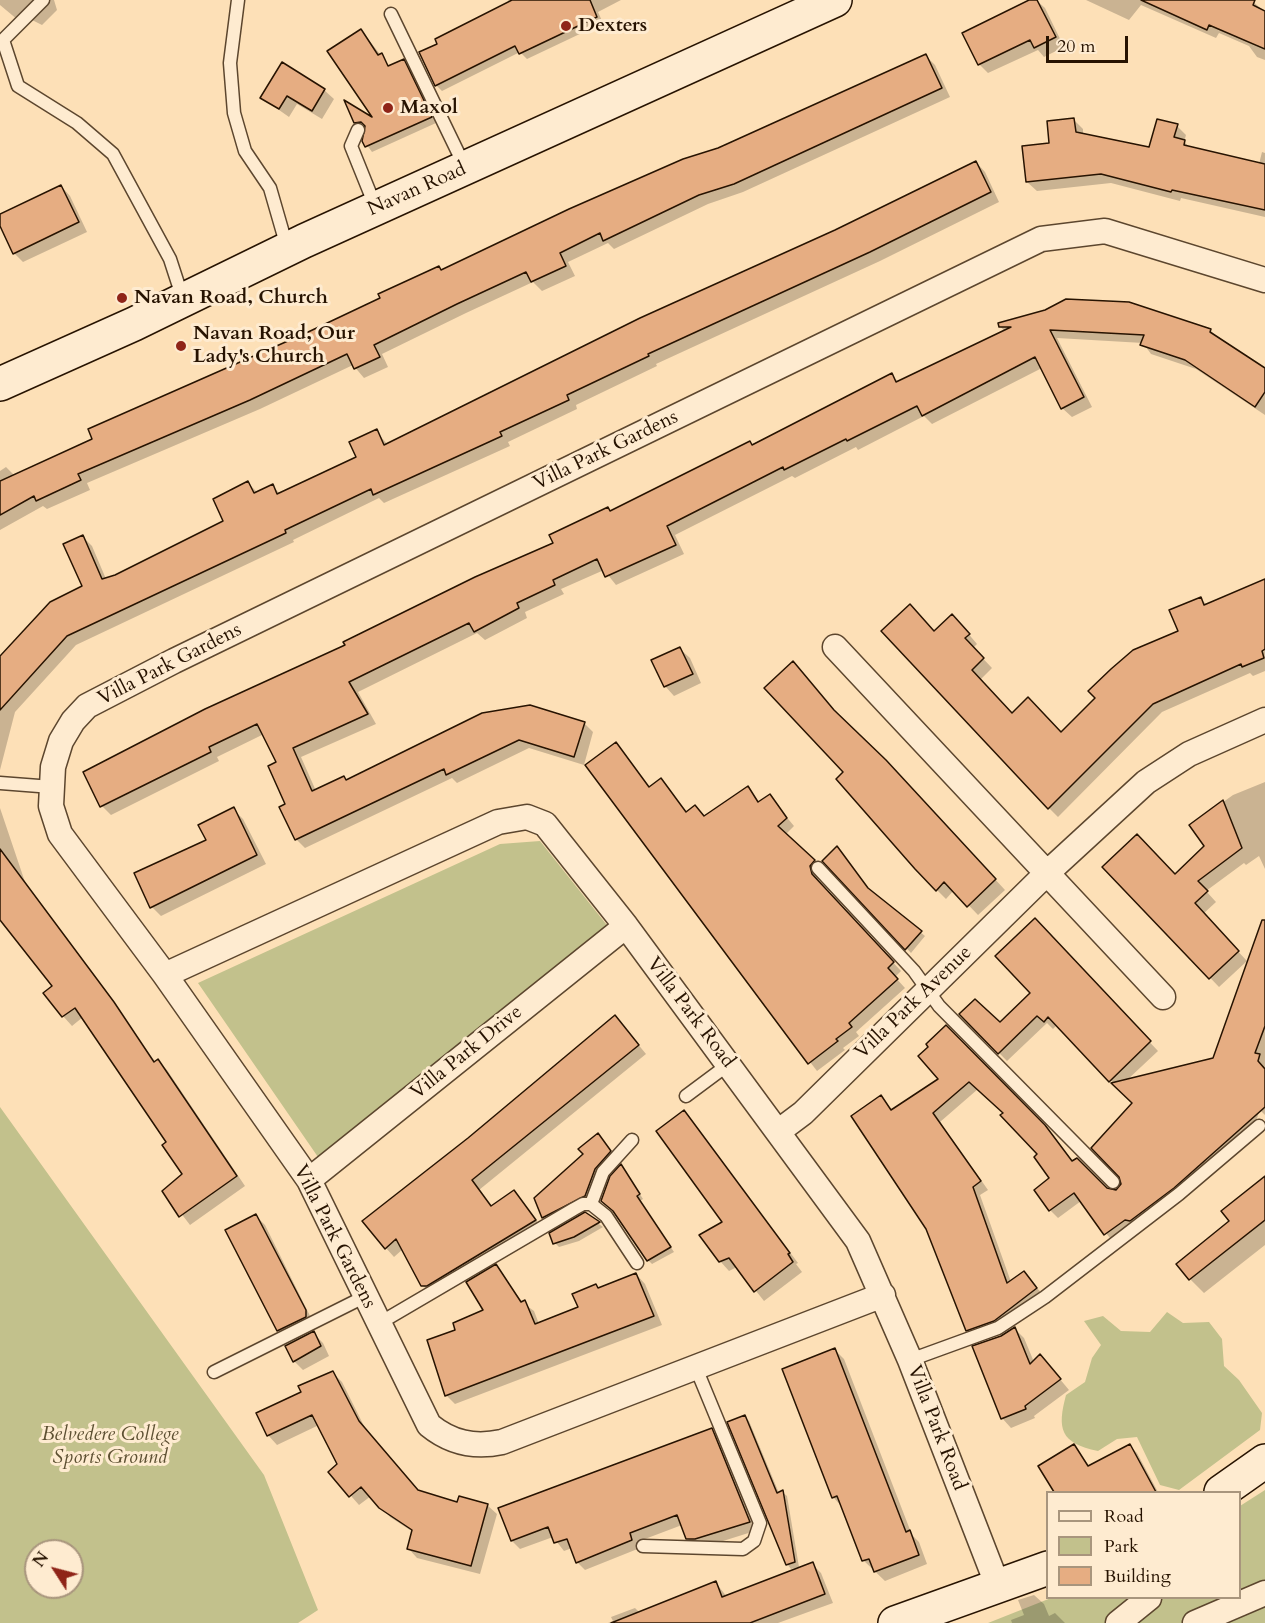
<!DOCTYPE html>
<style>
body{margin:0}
#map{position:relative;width:1265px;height:1623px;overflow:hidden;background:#fde0b7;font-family:Cardo,serif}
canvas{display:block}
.legend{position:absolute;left:1046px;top:1491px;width:195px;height:108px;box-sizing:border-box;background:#feebd0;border:2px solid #a8957d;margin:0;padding:8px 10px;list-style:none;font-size:18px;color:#271301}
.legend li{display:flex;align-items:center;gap:12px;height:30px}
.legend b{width:30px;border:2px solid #a8957d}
.north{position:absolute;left:24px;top:1539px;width:60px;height:60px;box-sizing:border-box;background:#feebd0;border:2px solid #a8957d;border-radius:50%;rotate:306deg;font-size:16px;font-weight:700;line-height:24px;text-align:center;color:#271301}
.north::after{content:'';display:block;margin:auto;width:21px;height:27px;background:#8f2418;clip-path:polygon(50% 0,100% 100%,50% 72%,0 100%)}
.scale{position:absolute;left:1046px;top:36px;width:82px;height:27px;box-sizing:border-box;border:3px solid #271301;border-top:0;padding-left:8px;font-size:18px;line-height:21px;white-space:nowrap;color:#271301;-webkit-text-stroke:4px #feebd0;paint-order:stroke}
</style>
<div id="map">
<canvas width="1265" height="1623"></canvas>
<ul class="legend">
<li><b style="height:8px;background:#feebd0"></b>Road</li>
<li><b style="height:16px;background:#c2c18c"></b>Park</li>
<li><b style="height:16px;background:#e6ad82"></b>Building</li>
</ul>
<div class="north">N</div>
<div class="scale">20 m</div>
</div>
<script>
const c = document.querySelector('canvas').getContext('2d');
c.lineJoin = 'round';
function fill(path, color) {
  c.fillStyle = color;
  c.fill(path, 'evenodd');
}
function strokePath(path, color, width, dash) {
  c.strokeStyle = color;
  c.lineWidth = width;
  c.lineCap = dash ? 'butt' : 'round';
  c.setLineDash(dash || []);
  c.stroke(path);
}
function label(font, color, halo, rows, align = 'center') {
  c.font = font + ' Cardo,serif';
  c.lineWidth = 6;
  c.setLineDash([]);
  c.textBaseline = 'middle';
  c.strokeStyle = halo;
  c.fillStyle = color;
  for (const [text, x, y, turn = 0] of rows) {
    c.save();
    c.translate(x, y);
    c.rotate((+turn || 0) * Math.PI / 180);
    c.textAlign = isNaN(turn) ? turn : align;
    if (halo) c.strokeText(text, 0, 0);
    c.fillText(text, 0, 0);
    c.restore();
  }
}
fill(new Path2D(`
 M540,841L610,929L318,1157L198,983L500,844Z
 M0,1107L264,1475L318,1610L298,1623H0ZM36,1551H72V1587H36Z
 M1167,1312L1183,1323L1209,1322L1222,1339L1224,1366L1239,1380L1262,1413L1260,1430L1179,1490L1160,1485L1137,1437L1117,1439L1098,1451C1060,1443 1057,1429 1066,1395L1085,1382L1092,1358L1101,1345L1084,1321L1103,1316L1121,1331L1150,1332Z
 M1265,1490V1623H988L1051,1598H1240V1506Z`), '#c2c18c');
fill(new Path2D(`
 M0,0H54L57,10L42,25L32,20H18L0,5Z
 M508,0H621L598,12L603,23L527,59L520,52L442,91L436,85L439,44L510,3Z
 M1033,0H1036L1045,8L1064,47L1044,57L1038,50L988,73L979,64Z
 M1086,0H1251L1265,12V60L1257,57L1249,46L1219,33L1216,38L1141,5L1129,20Z
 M361,30L390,67L403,61L409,66L436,123L372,152L364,141L366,127L361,128L356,122H377Z
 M926,56L935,65L950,97L743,192L708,204L614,249L608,243L568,262L575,276L542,291L533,282L466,313L382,354L388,367L364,378L353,365L260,409L87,483L90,490L47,509L43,506L0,530V471L6,467L15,476L442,271Z
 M324,90L334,99L322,119L297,104L289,117L262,98Z
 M1074,120L1083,129V135L1150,148L1177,126L1186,135L1184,142L1191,148L1259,164L1262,152L1265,153V217L1181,198L1180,201L1111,183L1037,191L1027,182L1051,144Z
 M976,162L985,172L999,202L880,261L656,364L657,366L576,405L577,409L508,442L510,446L384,503L379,498L293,540L294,542L76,645L15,712L0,770V658L84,586L83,537L92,546L106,579L116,576L225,522L248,483L257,492L273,486L280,494L358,458L376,431L388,445Z
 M61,186L70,196L87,232L23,262L14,253L0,223V215Z
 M1000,326L1210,330L1220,340L1265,370V415L1196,369L1151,354L1143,343L1057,338L1092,407L1072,417L1062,408L1042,368L932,424L924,416L858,450L856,447L795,478L792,476L675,535L684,554L616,585L604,570L561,589L564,594L525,612L527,618L485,640L477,633L358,692L376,724L301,757L316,791L584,723L593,732L584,765L529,748L457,783L452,778L305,848L296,839L278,763L264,734L217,757L219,761L111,815L102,806L347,646L891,375L899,382L1005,332Z
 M1265,580V671L1253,676L1250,673L1162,712L1058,817L1049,808L934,632L961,625L977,644L973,648L992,668L980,680L1012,714L1061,734L1180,632L1200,598L1207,605Z
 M680,649L690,658L701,683L674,696L665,686Z
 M802,673L842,719L895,771L1005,890L978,915L954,890L946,899L937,890L845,772Z
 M616,744L650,788L661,780L687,813L705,817L747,788L760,803L769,796L794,826L785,835L822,869L817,875L819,883L901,971L895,977L905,988L856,1032L859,1036L843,1048L845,1050L817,1071L685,900L687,899Z
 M1265,782V869L1259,856L1246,865L1244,863L1206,891L1216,902L1203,914L1247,961L1219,987L1104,867L1175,876L1206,847L1191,825L1233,795Z
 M0,808L25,882L156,1063L158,1061L167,1070L245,1186L190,1225L164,1191L184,1174L168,1143L83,1017L72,1026L63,1016L55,986L0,917Z
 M233,809L243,819L266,864L161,916L152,907Z
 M824,861L870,891L925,936L911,953Z
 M1043,929L1158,1051L1126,1081L1214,1059L1265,989V1115L1260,1110L1250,1137L1113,1242L1081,1201L1058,1218L1050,1210L1052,1178L1040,1155L1004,1113L978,1089L940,1122L988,1190L980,1195L1011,1282L1024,1273L1044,1296L975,1338L967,1330L881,1097L892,1111L941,1080L946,1027L1053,1135L1073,1162L1106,1189L1115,1192L1120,1188L1134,1104L1057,1025L1053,1029L1047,1023L1007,1061L961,1014L1000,1024L1032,993Z
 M623,1026L646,1054L479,1190L493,1207L514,1192L543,1229L432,1294L422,1285L403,1249L394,1257L386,1248Z
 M684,1112L798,1263L796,1264L802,1272L764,1301L737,1267L729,1271L720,1261L724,1223Z
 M598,1135L615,1156L589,1200L548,1221L544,1217Z
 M625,1171L643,1199L640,1201L674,1252L652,1264L648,1260Z
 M1265,1178V1245L1204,1293L1190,1279Z
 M585,1214L603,1227L579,1241L559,1247L555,1243Z
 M256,1216L265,1225L315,1326L288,1340L278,1330Z
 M496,1266L523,1303L534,1311L539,1324L579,1308L599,1289L636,1274L645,1284L662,1325L455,1404L446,1395L457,1331L485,1311Z
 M1015,1329L1024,1338L1034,1362L1049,1366L1069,1390L1034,1416L1035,1418L1011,1428L1002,1418V1337Z
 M313,1333L323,1343L329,1356L303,1370L294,1361Z
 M835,1350L844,1359L912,1535L919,1542L927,1564L885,1581L863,1560L843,1508L833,1497Z
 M333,1373L342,1382L367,1432L419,1492L458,1504L487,1505L497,1514L480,1574L417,1558L408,1548L413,1532L390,1517L371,1496L359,1505L330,1472L338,1465L319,1425L277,1445L268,1435L303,1393Z
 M745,1417L749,1421L779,1493L782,1492L787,1496L799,1567L791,1569L787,1564Z
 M711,1429L720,1438L758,1530L704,1547H696L687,1538L682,1525L637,1542L640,1548L585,1570L577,1562L572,1548L564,1551L553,1537L520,1549L512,1541Z
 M1074,1446L1090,1467L1130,1446L1137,1453L1158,1492H1053Z
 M812,1564L821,1573L833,1603L778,1623H608L613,1621L611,1617L635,1608L639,1612L716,1583L727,1597Z
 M1034,1595L1044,1604L1049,1616L1055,1613L1065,1623H1012L1011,1620L1024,1615L1018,1600Z`), '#0003');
const building = new Path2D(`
 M512,0H590L597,17L519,54L515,46L435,86L419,52L437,44L435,39Z
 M1029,0H1037L1056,37L1034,48L1030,40L978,65L962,33Z
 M1141,0H1255L1253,5L1265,11V49L1209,25L1207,30Z
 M361,29L378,55L382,53L388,66L404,59L432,117L365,147L362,141L365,126L361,122L354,123L344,100L372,117L327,51Z
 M926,54L942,88L734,184L699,195L603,241L600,233L560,253L566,266L531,282L526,272L457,304L374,345L380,357L354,369L347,354L250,400L78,474L81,480L36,501L34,496L0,515V481L92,439L88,429L306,333L380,298L378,294L439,266L441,270L569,209L683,159L718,148Z
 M282,62L325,89L312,111L287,96L279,109L260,98Z
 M1074,118L1076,132L1149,147L1157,119L1178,124L1174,137L1185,140L1184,145L1265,164V210L1172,190L1171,192L1101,174L1026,182L1022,146L1049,143L1047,121Z
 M976,161L991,192L870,252L648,354L649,356L567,395L569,400L500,432L502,436L373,495L371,489L285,530L286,533L67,636L0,710V656L50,602L82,586L63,544L83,535L102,579L115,575L223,521L213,499L248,481L254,493L273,484L277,494L356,457L349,442L377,429L384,445L640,318L835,230Z
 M61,185L79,222L13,254L0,226V214Z
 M1066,299L1129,302L1211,329L1210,332L1265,368V392L1255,407L1185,360L1140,345L1144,335L1050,330L1084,397L1061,409L1035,357L922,416L917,406L847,441L846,439L784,470L783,467L667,526L676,545L605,577L597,559L553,580L555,585L517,603L519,608L474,632L469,623L349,682L368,714L293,748L312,791L344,776L346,780L482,713L530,705L585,722L574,757L519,740L446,775L444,769L295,840L279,807L285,804L268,766L276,762L257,724L209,747L211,752L100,807L83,772L205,709L345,645L343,642L475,577L553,543L549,535L608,507L610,511L750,441L752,445L892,373L896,382L1011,327H999L998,323L1045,310Z
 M1265,579V649L1262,651L1264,658L1242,667L1241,664L1153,704L1048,809L881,631L910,604L934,631L952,614L970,634L965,638L984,658L972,670L1012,713L1028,697L1061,732L1095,698L1088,691L1111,669L1133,650L1178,631L1169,610L1201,597L1204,605Z
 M680,647L693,674L664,687L651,660Z
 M793,661L834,710L886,760L996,879L967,907L944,882L936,891L915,869L836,779L843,772L764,688Z
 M616,742L649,787L661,778L686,812L695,805L704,816L748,786L758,802L770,794L787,818L778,826L815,860L810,866L812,874L894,962L888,968L898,979L849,1023L852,1027L836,1039L838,1041L808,1064L585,765Z
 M1223,800L1242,848L1198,881L1208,891L1195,903L1239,951L1209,979L1102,867L1137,834L1175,874L1204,846L1189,825Z
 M234,807L257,855L150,908L134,873L206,840L198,825Z
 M837,846L868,888L922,931L905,950L822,861Z
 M0,849L114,1002L154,1062L158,1059L237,1176L179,1217L162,1191L182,1174L162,1145L166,1142L75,1008L62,1017L43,993L52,986L0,920Z
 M1035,918L1151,1041L1109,1082L1048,1017L1044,1022L1037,1016L998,1054L959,1014L975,999L1000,1022L1030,993L995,956Z
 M1262,920H1265V1026L1255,1053L1260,1054L1258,1061L1265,1069V1107L1174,1188L1130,1221L1125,1220L1104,1235L1074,1193L1049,1211L1034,1190L1049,1178L1034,1157L1037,1154L1000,1115L1003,1113L969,1082L933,1113L981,1181L973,1187L1007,1283L1024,1271L1037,1288L994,1321L966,1331L926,1229L851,1116L881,1095L891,1110L938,1079L918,1056L928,1047L926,1044L946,1025L1045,1125L1072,1161L1077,1158L1107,1188L1116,1190L1121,1184L1119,1177L1091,1148L1132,1103L1111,1083L1213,1058Z
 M615,1015L639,1045L472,1180L491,1206L514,1190L536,1220L427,1286H421L396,1239L385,1249L362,1221L468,1138Z
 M684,1110L790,1253L788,1254L793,1262L754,1292L729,1258L719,1262L699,1235L722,1222L656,1131Z
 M598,1133L611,1151L595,1169L585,1196L542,1218L534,1198L583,1154L578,1149Z
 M621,1164L640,1194L637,1196L671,1247L647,1261L613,1211L601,1201L610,1176Z
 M1265,1176V1220L1189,1280L1176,1264L1229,1221L1221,1211Z
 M585,1212L600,1222L574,1237L553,1244L549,1233Z
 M256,1214L306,1310V1317L277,1331L225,1230Z
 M496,1264L521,1302L525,1300L535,1324L578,1307L572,1294L596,1284L598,1288L636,1273L654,1316L445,1396L427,1340L455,1330L453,1323L483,1310L466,1282Z
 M1015,1327L1030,1364L1040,1354L1061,1379L1025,1406L1026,1409L1001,1419L972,1346L1001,1336Z
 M314,1331L321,1346L293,1362L285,1346Z
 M835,1348L906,1532L910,1530L919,1555L874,1572L869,1559L862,1561L837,1496L832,1498L782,1369Z
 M333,1371L359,1421L418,1490L457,1502L459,1496L488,1504L471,1566L407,1549L412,1530L379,1508L361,1487L349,1497L328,1472L337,1464L312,1415L267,1436L256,1413L301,1392L298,1386Z
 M745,1415L777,1493L783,1490L795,1562L786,1565L727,1422Z
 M712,1428L750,1522L695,1539H686L677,1515L630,1533L632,1540L576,1563L567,1539L554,1543L548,1527L511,1541L498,1508Z
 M1074,1444L1088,1466L1130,1444L1156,1492H1054L1038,1466Z
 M813,1562L825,1594L750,1623H611L716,1581L722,1597Z`);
fill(building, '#e6ad82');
strokePath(building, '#271301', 1.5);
const lane = new Path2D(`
 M43,0L3,40L18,86L77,123L113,154L170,259L183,299
 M238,0L230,63L234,113L245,151L270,188L287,247
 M391,14L465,167
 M358,130L351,146L376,208
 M0,783L52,787
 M818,868L914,971L939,1006L1113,1182
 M686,1096L729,1064
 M591,1204L606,1216L637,1263
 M378,1324L574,1209L583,1204H591L603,1172L632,1140
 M910,1360L998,1328L1045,1297L1179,1194L1259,1126
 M214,1372L364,1297
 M643,1546L743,1549L754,1541L760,1523L696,1368`);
const street = new Path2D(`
 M835,647L1163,997
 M165,975L498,822L527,817L545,824L626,926L858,1241L910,1360L997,1584
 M779,1131L803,1113L1047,873L1146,782L1189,754L1265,720
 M309,1180L626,926
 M883,1295L502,1442C474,1448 451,1443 429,1425L309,1180L165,975L60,834L51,806L53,767L61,741L73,721L87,706L174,661L1041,239L1105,231L1265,280
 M1118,1623L1149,1598
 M1195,1623L1265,1593`);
const secondary = new Path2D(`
 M0,384L134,324L304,241L835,0
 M1221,1492L1265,1461
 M895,1623L1048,1568`);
strokePath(lane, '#5c462e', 15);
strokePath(street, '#5c462e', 27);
strokePath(secondary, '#271301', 36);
strokePath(lane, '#feebd0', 12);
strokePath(street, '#feebd0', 24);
strokePath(secondary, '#feebd0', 33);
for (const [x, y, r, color] of [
 [566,26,6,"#8f2418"],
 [388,108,6,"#8f2418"],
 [122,298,6,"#8f2418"],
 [181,346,6,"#8f2418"]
]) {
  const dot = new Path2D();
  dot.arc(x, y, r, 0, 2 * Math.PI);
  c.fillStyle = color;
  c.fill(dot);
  strokePath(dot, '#feebd0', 2);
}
label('bold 20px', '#271301', '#feebd0', [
 ["Dexters",578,26],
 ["Maxol",400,108],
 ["Navan Road, Church",134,298],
 ["Navan Road, Our",193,334],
 ["Lady's Church",193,357]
], 'left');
label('20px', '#271301', '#feebd0', [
 ["Navan Road",417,190,-24],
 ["Villa Park Gardens",606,451,-26],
 ["Villa Park Gardens",170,665,-27],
 ["Villa Park Avenue",914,1003,-44],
 ["Villa Park Road",690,1013,53],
 ["Villa Park Drive",467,1053,-39],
 ["Villa Park Gardens",334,1237,63],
 ["Villa Park Road",936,1428,69]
]);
label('italic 20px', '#5d5032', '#feebd0', [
 ["Belvedere College",110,1435],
 ["Sports Ground",110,1458]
]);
</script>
